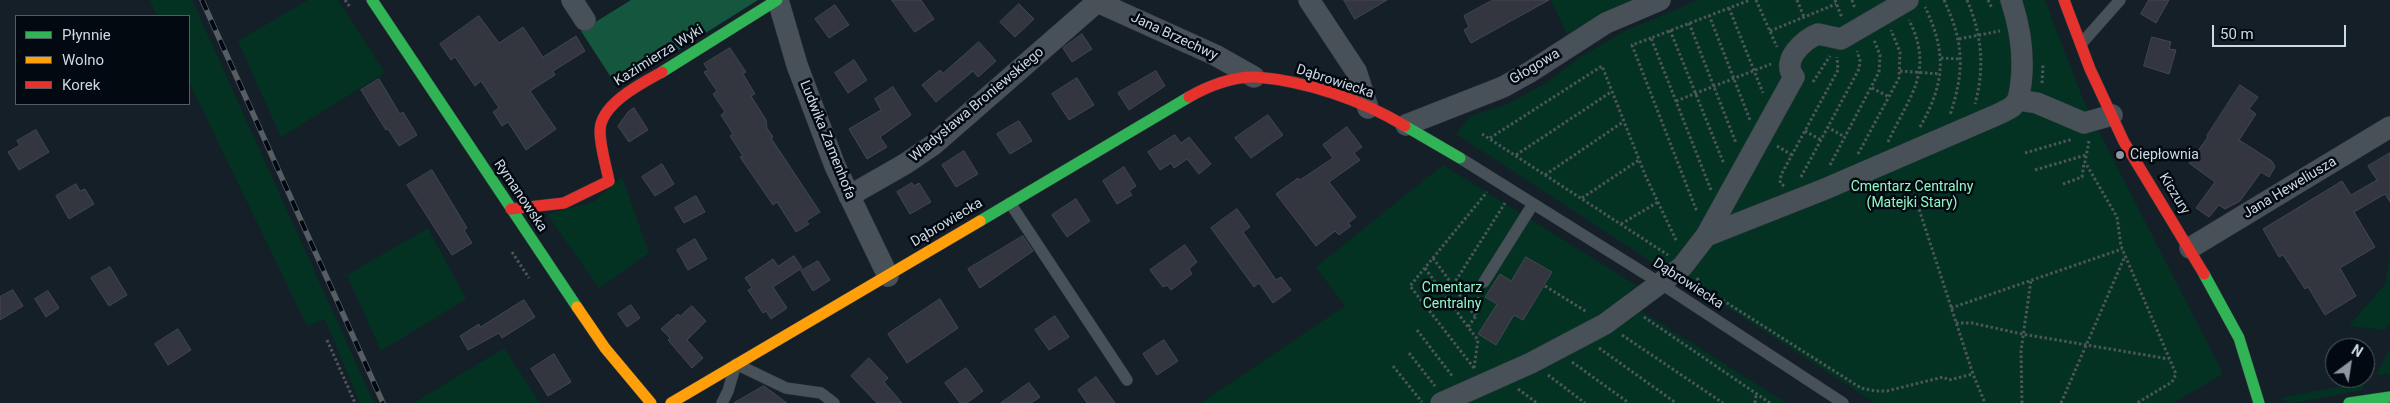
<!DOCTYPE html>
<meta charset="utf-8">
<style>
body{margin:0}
#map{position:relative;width:2390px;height:403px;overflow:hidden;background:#151f28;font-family:Roboto,sans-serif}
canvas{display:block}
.legend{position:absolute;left:15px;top:15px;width:175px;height:90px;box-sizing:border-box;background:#030910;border:1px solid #535c64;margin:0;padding:6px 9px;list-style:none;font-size:15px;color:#ccd8e3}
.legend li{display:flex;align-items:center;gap:10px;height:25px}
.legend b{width:25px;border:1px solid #535c64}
.north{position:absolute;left:2325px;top:338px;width:50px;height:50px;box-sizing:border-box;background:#030910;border:1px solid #535c64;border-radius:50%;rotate:31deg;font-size:14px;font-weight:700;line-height:20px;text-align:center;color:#ccd8e3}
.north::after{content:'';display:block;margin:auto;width:18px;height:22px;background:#8c97a2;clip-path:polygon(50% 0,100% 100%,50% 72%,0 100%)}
.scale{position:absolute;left:2212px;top:25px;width:134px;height:22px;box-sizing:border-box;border:2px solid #ccd8e3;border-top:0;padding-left:6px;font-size:15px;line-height:18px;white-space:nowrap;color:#ccd8e3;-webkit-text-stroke:4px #030910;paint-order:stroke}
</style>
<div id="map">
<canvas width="2390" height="403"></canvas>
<ul class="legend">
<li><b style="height:6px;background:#30b455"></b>Płynnie</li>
<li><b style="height:6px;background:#ff9f0a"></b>Wolno</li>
<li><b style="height:6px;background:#e5322d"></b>Korek</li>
</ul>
<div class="north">N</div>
<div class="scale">50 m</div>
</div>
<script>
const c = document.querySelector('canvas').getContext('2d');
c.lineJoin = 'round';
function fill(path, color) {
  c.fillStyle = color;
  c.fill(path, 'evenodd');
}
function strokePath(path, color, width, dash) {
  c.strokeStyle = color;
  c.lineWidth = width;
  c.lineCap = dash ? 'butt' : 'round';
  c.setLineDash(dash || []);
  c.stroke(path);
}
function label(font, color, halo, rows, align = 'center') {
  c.font = font + ' Roboto,sans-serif';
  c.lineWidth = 5;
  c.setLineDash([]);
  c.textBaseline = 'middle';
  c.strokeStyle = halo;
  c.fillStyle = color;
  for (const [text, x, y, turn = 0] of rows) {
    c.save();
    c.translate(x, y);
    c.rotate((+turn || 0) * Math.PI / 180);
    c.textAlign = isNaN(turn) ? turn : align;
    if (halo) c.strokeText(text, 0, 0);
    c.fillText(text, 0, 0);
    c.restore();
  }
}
fill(new Path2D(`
 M150,0H192L374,403H360L325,319L307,326L189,82V16H157Z
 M308,0H338L385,73L281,137L238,41Z
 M1551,0H1635L1567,34Z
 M1698,0H2045L2084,102L2223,374L2173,403H1875L1719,302L1661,268L1456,134L1470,116L1505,105L1546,83L1580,57L1623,32Z
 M1443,165L1639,287L1626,301L1786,403H1201L1345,306L1316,267Z
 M622,177L649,253L599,288L547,214L593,202Z
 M428,228L466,299L381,351L347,275Z
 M2390,228V322L2385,330L2349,326L2385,284L2389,261Z
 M504,348L540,403H414Z
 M2390,349V374L2376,375Z
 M2364,382L2363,390L2299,402L2290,403L2279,398Z`), '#033222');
fill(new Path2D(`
 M631,0H758L618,88L581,31Z`), '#14573e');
const building = new Path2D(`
 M892,0H921L934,19L915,32Z
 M1344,0H1387L1355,19Z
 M1493,0H1549L1471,43L1464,30L1469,27L1464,16Z
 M2149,0H2169L2156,23L2141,14Z
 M1019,4L1034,19L1015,37L1000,22Z
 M835,5L849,25L829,38L815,19Z
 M479,16L499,43L523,27L543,57L576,36L585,51L553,71L555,75L530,91L556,129L526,150L508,122L502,126L493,112L499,108L481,81L475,86L455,57L451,60L440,44Z
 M1082,34L1092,49L1072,62L1063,48Z
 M2152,37L2171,42L2169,49L2176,50L2169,74L2144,66Z
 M979,42L996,61L978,77L973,71L936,102L922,85L940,70L943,73Z
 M730,48L746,72L743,74L755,94L751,96L766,120L767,128L773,137L771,138L820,212L806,221L809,224L796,232L777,202L773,205L740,157L743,156L730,136L733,134L721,115L725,112L713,94L717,91L704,72L708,70L704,64Z
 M854,60L867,80L848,93L835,73Z
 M1156,71L1165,86L1129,110L1118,93Z
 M1077,78L1094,105L1069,120L1052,94Z
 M379,79L400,114L403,112L417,135L399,146L388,129L386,130L361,90Z
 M2240,85L2258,97L2249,109L2256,114L2239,140L2272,161L2275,167L2269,177L2261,172L2240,201L2225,209L2219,205L2209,217L2196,208L2215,182L2189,163L2208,137L2207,136Z
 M893,87L911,115L880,137L887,147L867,159L849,129L881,110L875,99Z
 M634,108L648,130L629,142L618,126L628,112Z
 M1268,115L1283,135L1251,158L1235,138Z
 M1019,121L1032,141L1010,154L997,134Z
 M1347,127L1362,147L1354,153L1360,160L1329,182L1356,217L1348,223L1351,226L1339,235L1335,231L1316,246L1276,194L1298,178L1300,180L1333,158L1323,145Z
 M36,130L49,152L19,170L8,152L20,145L17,141Z
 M1175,135L1181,143L1189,137L1211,164L1199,174L1187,159L1174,168L1171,163L1160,170L1148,152Z
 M964,151L978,174L956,187L942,165Z
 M2390,153V202L2385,194L2354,212L2375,247L2340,268L2356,296L2325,315L2308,287L2305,289L2283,255L2279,257L2263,229L2342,181L2351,195L2377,180L2368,166Z
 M662,164L674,184L655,196L642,177Z
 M1124,167L1136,186L1129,191L1132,195L1117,204L1103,181Z
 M432,170L467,228L464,230L472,243L452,255L407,185Z
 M912,183L914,186L919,183L931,202L910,214L897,192Z
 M76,184L80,191L85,189L94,204L69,219L56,196Z
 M696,196L705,212L684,223L675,208Z
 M1076,199L1090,221L1067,237L1052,215Z
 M1237,209L1250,227L1243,232L1276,280L1281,277L1291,290L1273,303L1259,283L1254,287L1211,228Z
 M1023,236L1033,251L980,288L968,269Z
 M695,239L707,259L688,270L677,250Z
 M1185,245L1197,262L1189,269L1192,274L1171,290L1167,285L1163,287L1150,270Z
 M794,256L802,268L773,287L787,308L771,319L766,311L763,313L748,290L752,288L745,278L773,259L778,266Z
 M1526,257L1552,272L1523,320L1514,315L1496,345L1478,334L1497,304L1485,297L1500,274L1511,281Z
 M818,261L830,280L813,291L801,271Z
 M110,267L127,295L109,306L91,278Z
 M13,290L23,306L0,320V297Z
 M48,291L59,308L46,317L35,299Z
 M940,299L958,328L907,363L888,334Z
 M524,300L535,317L502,338L499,333L468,350L460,336L479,324L480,327Z
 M631,305L640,318L627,327L618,314Z
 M692,306L706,321L687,340L703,358L692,368L668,340L670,338L661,329L678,314L680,316Z
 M1055,316L1069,337L1049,350L1035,330Z
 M178,329L191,350L168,365L155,344Z
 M1164,340L1178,361L1157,375L1143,354Z
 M554,354L571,382L548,396L531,369Z
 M869,358L888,378L884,382L902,403H877L851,376Z
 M966,368L983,391L967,403H960L945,383Z
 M1096,377L1115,403H1087L1078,390Z
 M1029,383L1040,397L1031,403H1001Z
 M764,386L787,403H734Z`);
fill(building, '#33363e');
strokePath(building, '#44464f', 1);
const lane = new Path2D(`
 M2081,44L2120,0
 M1460,158L1660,283L1843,403
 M1010,203L1127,380
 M1484,282L1533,204
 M722,403L728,391L736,364L786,388L821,393L834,403`);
const street = new Path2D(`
 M572,0L585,20
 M778,0L797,65L835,166L888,276
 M1093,0L1215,55L1254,77
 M1309,0L1356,71L1368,108
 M2011,0C2022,33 2026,66 2018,100
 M1406,125L1503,87L1530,72L1606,23L1660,0
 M849,196L905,164L933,145L1097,2
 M1706,236L1794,77C1780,61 1804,39 1818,34L1841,39L1908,0
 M2190,248L2390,127
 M1441,403L1531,363L1605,324L1682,267L1706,236L1825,189L2001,113L2012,107L2018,100L2037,103L2084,123L2112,115`);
const fast = new Path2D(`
 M372,0L577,307
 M662,72L777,0
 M1405,126L1460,158
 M980,221L1189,97
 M2204,274L2239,338L2259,403
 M2349,403L2390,397`);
const slow = new Path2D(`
 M577,307L605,348L651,403
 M671,403L980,221`);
const jam = new Path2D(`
 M2064,0L2090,69L2124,142L2204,274
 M1189,97C1208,86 1234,76 1256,77C1306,81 1362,100 1405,126
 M511,209L564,203L609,181C606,165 600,147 600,131C600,104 642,83 662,72`);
strokePath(lane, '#333b43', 12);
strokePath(street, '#333b43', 22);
strokePath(fast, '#333b43', 12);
strokePath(slow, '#333b43', 12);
strokePath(jam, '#333b43', 12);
strokePath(new Path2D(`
 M345,0L350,7
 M1756,0L1777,47
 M1797,0L1804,17
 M1835,0L1842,18
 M1852,0L1855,9
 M1944,0C1964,43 1965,70 1950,115
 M1967,0C1982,35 1985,67 1975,104
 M1988,0L1992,8
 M1729,8L1763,93
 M1709,15L1750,120
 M1689,23L1736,143
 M1670,30L1724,164
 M1770,31L1836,4
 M1651,38L1632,45L1697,212
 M1959,39L2000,31
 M1941,58L1961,59
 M1900,71L1940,74
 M1813,82L1830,56
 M2042,83L2043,65
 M1872,88L1889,97
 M1676,101L1771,64
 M1827,127L1845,137
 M1920,127C1945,83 1947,53 1925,7
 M1805,131L1821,140
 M1482,134L1668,255
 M1490,138L1602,66L1646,177L1677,242
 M2089,141L2085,162L2117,217L2121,246L2176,374L2172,382L2137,403
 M1888,142C1909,96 1935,72 1909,20
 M1777,146L1792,155
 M2025,153L2073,139
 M1858,154L1899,78L1900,52L1891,30
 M1516,155L1611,92
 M1830,165L1879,72L1880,55L1874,40
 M2035,170L2086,155
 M1545,175L1623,122
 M1801,177L1859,69L1860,61L1857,51
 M2063,184L2082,177L2084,163
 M1784,186L1780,183L1781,175L1838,70L1837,57
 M1711,190L1651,38L1750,0
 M1582,198L1639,160
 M1916,200L1973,374L1985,403
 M1621,224L1658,202
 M512,252L529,278
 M1433,258L1475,316
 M1425,268L1468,327
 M1697,278L1706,292L1724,301L1861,388L1875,391H1887L1943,377L1949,380L1973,374
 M1453,285L1505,203
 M1545,286L1587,312
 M1951,308L2122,249
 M1644,317L1770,403
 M1956,323H1972L2022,334L2169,359
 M1417,330L1453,377
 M1622,335L1723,403
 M327,340L355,403
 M1599,348L1676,403
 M1409,353L1435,386
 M1572,362L1629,403
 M1393,366L1422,402
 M1474,368L1410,286L1487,192
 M1474,368L1478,340L1468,327L1476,316L1479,295
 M1548,375L1585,403
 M1518,389L1537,403
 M1755,403L1756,394
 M2022,403L2021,351L2031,280
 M2061,403L2125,256`), '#4e555b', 3, [2.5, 2.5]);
strokePath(lane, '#495158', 11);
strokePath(street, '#495158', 21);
strokePath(fast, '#30b455', 11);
strokePath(slow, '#ff9f0a', 11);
strokePath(jam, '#e5322d', 11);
const rail = new Path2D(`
 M202,0L383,403`);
strokePath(rail, '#565d63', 5.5);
strokePath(rail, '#030910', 4, [11]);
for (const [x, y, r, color] of [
 [2120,155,5,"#8c97a2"]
]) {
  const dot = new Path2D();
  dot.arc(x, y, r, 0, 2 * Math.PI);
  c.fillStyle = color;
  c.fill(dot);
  strokePath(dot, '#030910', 2);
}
label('14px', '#ccd8e3', '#030910', [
 ["Jana Brzechwy",1174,37,25],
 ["Kazimierza Wyki",659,56,-32],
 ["Głogowa",1535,67,-31],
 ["Dąbrowiecka",1335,82,18],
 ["Władysława Broniewskiego",977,105,-40],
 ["Ludwika Zamenhofa",827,140,68],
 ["Jana Heweliusza",2290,188,-31],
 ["Kiczury",2174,194,58],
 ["Rymanowska",520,196,56],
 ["Dąbrowiecka",947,223,-31],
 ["Dąbrowiecka",1688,284,33]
]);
label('14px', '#ccd8e3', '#030910', [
 ["Ciepłownia",2130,155]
], 'left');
label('14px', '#92f7c5', '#030910', [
 ["Cmentarz Centralny",1912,187],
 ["(Matejki Stary)",1912,203],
 ["Cmentarz",1452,288],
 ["Centralny",1452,304]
]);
</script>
